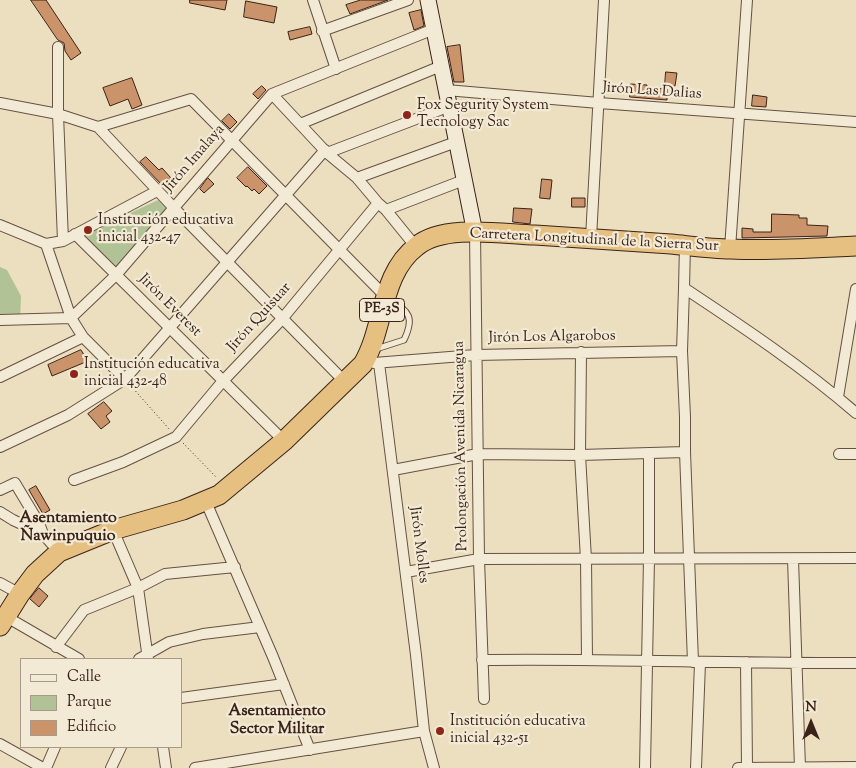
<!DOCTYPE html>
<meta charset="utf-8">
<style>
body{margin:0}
#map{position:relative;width:856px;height:768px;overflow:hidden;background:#ebdfbf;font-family:"Sorts Mill Goudy",serif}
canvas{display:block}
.legend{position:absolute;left:20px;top:658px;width:162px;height:90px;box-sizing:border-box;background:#f2ead5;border:1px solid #a89a8a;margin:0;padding:6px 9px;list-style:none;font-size:15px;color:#3a2219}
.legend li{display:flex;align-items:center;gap:10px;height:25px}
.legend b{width:25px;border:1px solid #a89a8a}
.north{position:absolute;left:786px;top:698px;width:50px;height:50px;-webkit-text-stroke:4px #f2ead5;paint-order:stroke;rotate:0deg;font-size:14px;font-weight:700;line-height:20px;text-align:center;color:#3a2219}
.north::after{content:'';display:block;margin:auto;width:18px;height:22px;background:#3a2219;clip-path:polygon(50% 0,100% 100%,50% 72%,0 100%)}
</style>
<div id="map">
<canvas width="856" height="768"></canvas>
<ul class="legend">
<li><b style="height:6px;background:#f2ead5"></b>Calle</li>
<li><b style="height:14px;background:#b1c396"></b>Parque</li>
<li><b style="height:14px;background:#cb9369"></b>Edificio</li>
</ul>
<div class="north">N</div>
</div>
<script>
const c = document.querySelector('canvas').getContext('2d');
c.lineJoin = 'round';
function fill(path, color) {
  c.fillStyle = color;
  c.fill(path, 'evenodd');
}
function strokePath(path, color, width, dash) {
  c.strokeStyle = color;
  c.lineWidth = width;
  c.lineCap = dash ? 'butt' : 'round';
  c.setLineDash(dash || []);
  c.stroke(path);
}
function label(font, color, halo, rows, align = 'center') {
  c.font = font + ' "Sorts Mill Goudy",serif';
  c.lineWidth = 4.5;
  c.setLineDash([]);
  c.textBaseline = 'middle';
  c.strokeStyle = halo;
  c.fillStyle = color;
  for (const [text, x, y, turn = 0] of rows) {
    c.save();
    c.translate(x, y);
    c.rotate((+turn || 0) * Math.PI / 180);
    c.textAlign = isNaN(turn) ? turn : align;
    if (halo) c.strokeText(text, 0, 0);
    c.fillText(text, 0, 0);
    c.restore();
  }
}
fill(new Path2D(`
 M158,200L166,207L165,213L118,267H113L82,236Z
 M0,267L7,270L21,296L20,323L0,324Z`), '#b1c396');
const building = new Path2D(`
 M31,0H46L81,53L71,60L65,51L64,43L58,40Z
 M190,0H227L225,10L190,3Z
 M361,0H388L350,14L346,5Z
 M246,1L277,7L274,23L244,17Z
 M421,10L424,26L414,30L409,13Z
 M310,27L312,34L290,40L288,32Z
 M460,45L464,82H454L447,47Z
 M666,72L677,73L675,86L665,85Z
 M132,78L142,105L132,109L128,99L110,106L103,88Z
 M631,84L647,85V88L667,89V100L630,97Z
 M262,86L266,90L258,99L253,94Z
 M753,95L767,97L766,107L752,106Z
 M229,114L237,122L230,129L222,121Z
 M146,157L159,170L162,168L171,178L162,185L140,162Z
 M248,167L267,186L259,194L254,189L252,191L247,186L246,187L237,178Z
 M208,178L214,184L204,193L200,189Z
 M542,179L552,180L550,199L540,198Z
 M572,198H585V207H572Z
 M514,208L532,209L530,224L513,222Z
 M772,214L799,215V218H807V225L828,226L827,236L742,238V228L753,229V232H771Z
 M81,350L88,361L52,376L48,365Z
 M104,402L112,411L106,416L110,422L101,429L88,414Z
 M36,486L50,510L43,514L29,490Z
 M39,588L48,596L39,607L30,599Z`);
fill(building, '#cb9369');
strokePath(building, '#3a2219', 1);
const lane = new Path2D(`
 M376,349L404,340C415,317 409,312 390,299`);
const street = new Path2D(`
 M313,0L336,69
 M322,31L408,0
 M58,47V114L63,241
 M446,90L599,103L856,122
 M272,94L327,153L357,178L378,203L386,210L416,247
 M0,103L58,114L98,127L191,99L386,297
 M300,124L441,66
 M98,127L173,207L345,382
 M327,153L450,106
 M357,178L456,142
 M386,210L464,180
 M0,225L46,244L63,241L157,191
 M475,233L479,559L484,699
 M75,234L284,441
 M591,238L604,0
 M46,244L71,318L83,337L125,379
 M685,245L684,288C743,327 803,367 856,413
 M730,249L747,0
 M684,288L682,351L685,417V452L693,662
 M0,320L71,318L116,275L272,94L434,29
 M581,352L580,455L586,559L587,659
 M374,363L475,355L682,351
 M379,363L416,655L424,731L434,768
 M0,377L83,337
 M838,397L856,289
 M0,447L68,415L125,379L325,150
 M839,454H856
 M393,470L478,454L580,455L685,452
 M74,480L123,462L176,437L222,382L282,319L378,203
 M0,490L15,483L39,523L43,534L59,552
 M206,502L273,657L310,750
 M0,512L13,520L43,534
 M113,530L138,588L148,659
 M793,559L800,768
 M406,572L479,559L856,558
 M0,583L20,594
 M5,616L79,659
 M56,647L84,610L138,588L165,574L235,567
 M139,659L169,642L203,634L260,627
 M482,660C607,658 731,664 856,663
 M746,662L747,768
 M181,698L284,684
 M0,744L43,768
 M163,747L166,768
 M46,768L55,747
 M111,768L121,747
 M195,768L424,731
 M645,768L649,559V453
 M696,768L700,663
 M738,768L856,767`);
const secondary = new Path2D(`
 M428,0L475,233`);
const highway = new Path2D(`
 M0,626L20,594L35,574L59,552L113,530L183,510L219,495L284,441L363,364C385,327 380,274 417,246C444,224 502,234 535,235C581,238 626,241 671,244C691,246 711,249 731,249C774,251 814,248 856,246`);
strokePath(lane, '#665142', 7);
strokePath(street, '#665142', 12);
strokePath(secondary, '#3a2219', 17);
strokePath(highway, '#3a2219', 21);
strokePath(new Path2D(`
 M131,386L170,430
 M183,443L217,478`), '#3a2219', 1, [1, 2.5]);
strokePath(lane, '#f2ead5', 5);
strokePath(street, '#f2ead5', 10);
strokePath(secondary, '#f2ead5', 15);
strokePath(highway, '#e6c080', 19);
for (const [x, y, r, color] of [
 [407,115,5,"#8f2418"],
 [88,230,5,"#8f2418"],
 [74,374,5,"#8f2418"],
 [440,731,5,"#8f2418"]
]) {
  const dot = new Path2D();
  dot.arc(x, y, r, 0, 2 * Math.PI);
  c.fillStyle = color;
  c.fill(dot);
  strokePath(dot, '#f2ead5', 2);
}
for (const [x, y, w] of [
 [382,310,45]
]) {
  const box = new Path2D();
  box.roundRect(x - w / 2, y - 11.5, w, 23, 4);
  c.fillStyle = '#f2ead5';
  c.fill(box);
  strokePath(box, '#3a2219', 1);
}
label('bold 14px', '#3a2219', null, [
 ["PE-3S",382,310]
]);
label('15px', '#3a2219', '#f2ead5', [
 ["Jirón Las Dalias",652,92,4],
 ["Jirón Imalaya",195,159,-49],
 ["Carretera Longitudinal de la Sierra Sur",594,241,3],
 ["Jirón Everest",169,306,45],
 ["Jirón Quisuar",260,318,-48],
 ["Jirón Los Algarobos",552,338,-1],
 ["Prolongación Avenida Nicaragua",462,446,-91],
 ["Jirón Molles",418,545,83]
]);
label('15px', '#3a2219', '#f2ead5', [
 ["Fox Segurity System",417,106],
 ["Tecnology Sac",417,123],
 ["Institución educativa",98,221],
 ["inicial 432-47",98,238],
 ["Institución educativa",84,365],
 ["inicial 432-48",84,382],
 ["Institución educativa",450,722],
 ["inicial 432-51",450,739]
], 'left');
label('bold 16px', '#3a2219', '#f2ead5', [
 ["Asentamiento",68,519],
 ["Ñawinpuquio",68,537],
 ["Asentamiento",277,712],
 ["Sector Militar",277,730]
]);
</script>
